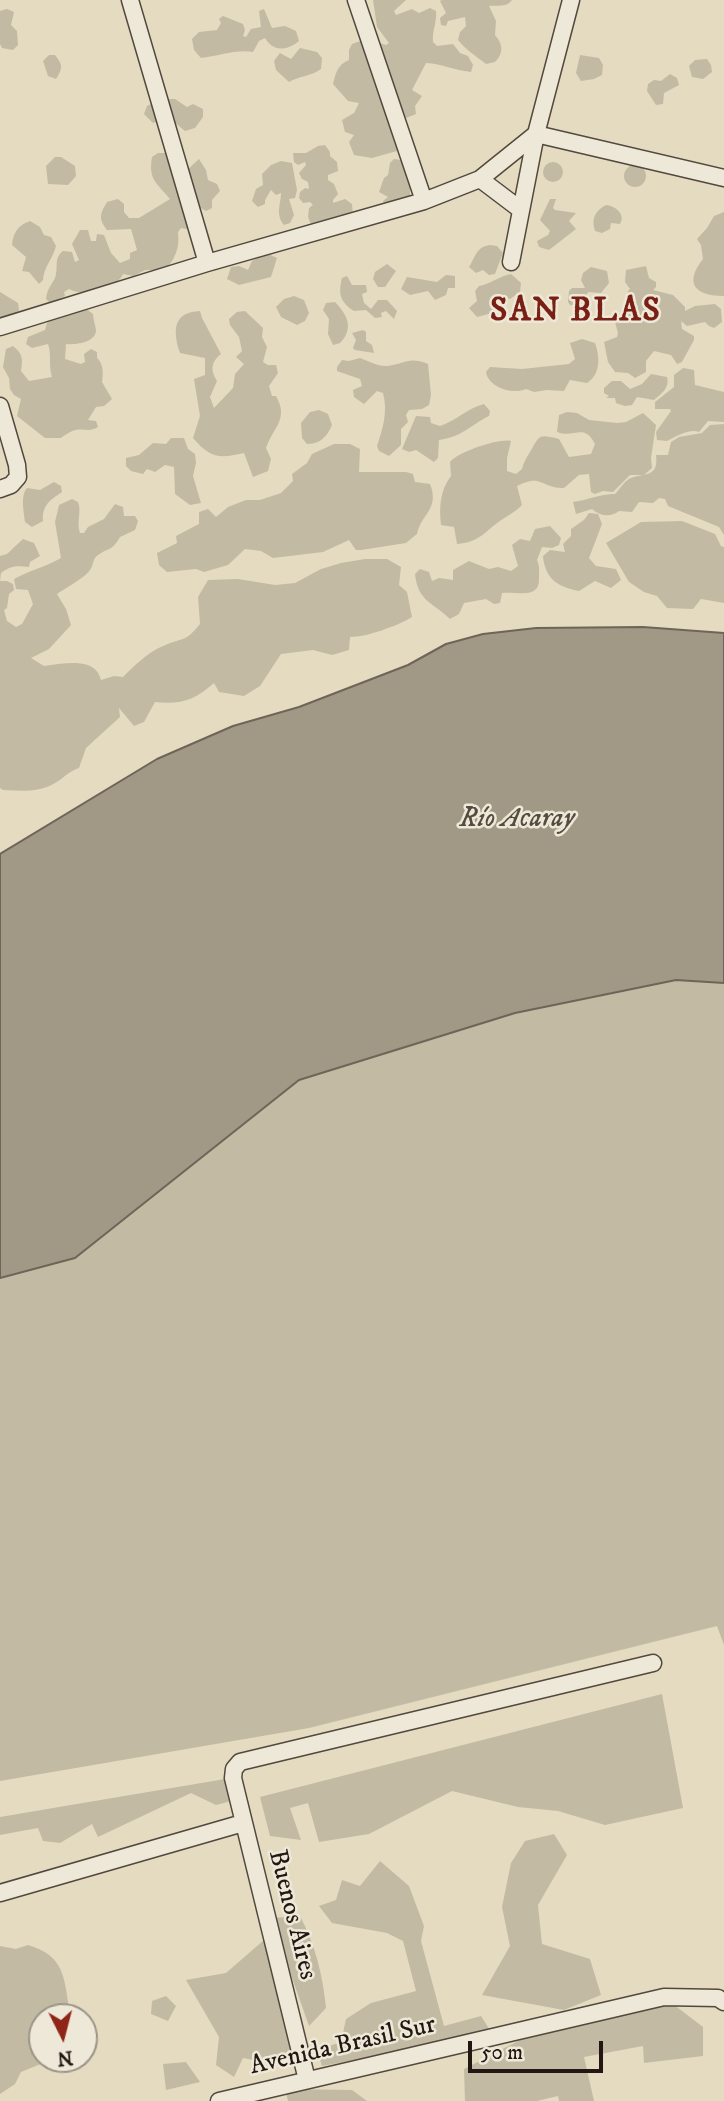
<!DOCTYPE html>
<meta charset="utf-8">
<style>
body{margin:0}
#map{position:relative;width:724px;height:2101px;overflow:hidden;background:#e4dbc1;font-family:"IM FELL DW Pica",serif}
canvas{display:block}
.north{position:absolute;left:28px;top:2003px;width:70px;height:70px;box-sizing:border-box;background:#ede8d7;border:2px solid #9c9488;border-radius:50%;rotate:174deg;font-size:19px;font-weight:700;line-height:28px;text-align:center;color:#221712}
.north::after{content:'';display:block;margin:auto;width:24px;height:32px;background:#8f2418;clip-path:polygon(50% 0,100% 100%,50% 72%,0 100%)}
.scale{position:absolute;left:468px;top:2041px;width:135px;height:32px;box-sizing:border-box;border:4px solid #221712;border-top:0;padding-left:9px;font-size:21px;line-height:24px;white-space:nowrap;color:#221712;-webkit-text-stroke:5px #ede8d7;paint-order:stroke}
</style>
<div id="map">
<canvas width="724" height="2101"></canvas>
<div class="north">N</div>
<div class="scale">50 m</div>
</div>
<script>
const c = document.querySelector('canvas').getContext('2d');
c.lineJoin = 'round';
function fill(path, color) {
  c.fillStyle = color;
  c.fill(path, 'evenodd');
}
function strokePath(path, color, width, dash) {
  c.strokeStyle = color;
  c.lineWidth = width;
  c.lineCap = dash ? 'butt' : 'round';
  c.setLineDash(dash || []);
  c.stroke(path);
}
function label(font, color, halo, rows, align = 'center') {
  c.font = font + ' "IM FELL DW Pica",serif';
  c.lineWidth = 5;
  c.setLineDash([]);
  c.textBaseline = 'middle';
  c.strokeStyle = halo;
  c.fillStyle = color;
  for (const [text, x, y, turn = 0] of rows) {
    c.save();
    c.translate(x, y);
    c.rotate((+turn || 0) * Math.PI / 180);
    c.textAlign = isNaN(turn) ? turn : align;
    if (halo) c.strokeText(text, 0, 0);
    c.fillText(text, 0, 0);
    c.restore();
  }
}
fill(new Path2D(`
 M373,0H406L394,11L396,15L412,9L419,13L430,8L436,11C437,23 432,30 433,42L437,46L453,44L460,53L468,56L473,65L471,72C453,70 443,64 426,63L412,90L422,96L415,106L416,114L406,118L400,115C394,105 398,91 390,83L386,89L388,113C399,117 403,123 407,133L397,151L372,158L354,155L349,142L354,135L345,132L342,120L354,113L359,103L348,101L333,84C336,73 337,65 349,60V50L352,44L366,39L386,45L389,43L377,27Z
 M442,0H512C506,8 497,5 489,6L496,21L495,35C503,44 504,53 495,62L486,64C476,56 465,49 458,40L460,32L466,26L465,17L448,21L446,26L441,25L440,18L446,13L440,1Z
 M7,9L14,12L11,25L17,31L18,45L13,50L2,48L0,44V11Z
 M264,9L272,28L285,26L296,31L299,41C287,51 273,52 265,38L259,41L253,52C237,49 218,56 201,58L194,50L192,39L199,32L217,30L221,23L219,19L223,16L243,24L245,30L243,36L246,37L251,29L261,27L259,11Z
 M300,48L317,52L322,58L321,69C312,76 299,76 289,82L276,70L274,61L280,53L291,59Z
 M49,55H55C63,65 63,68 56,79L48,76L43,61Z
 M580,55L599,58L603,65L602,75L594,79L581,81L576,73Z
 M707,59L711,65L712,72L703,79L692,77L689,66L695,60Z
 M670,74L677,78L679,85L664,93L663,104L656,105L647,91L648,84L654,80L661,81Z
 M161,99H175L187,107L193,104L203,109V117L195,128L185,131L168,117L153,123L144,114L147,106Z
 M325,145L330,152V156L337,162L338,171L328,175V180L334,184L338,194L333,200V203L345,199L352,204L353,216L337,221L331,219L312,227L308,217L309,208L313,205L310,202L303,203L299,198L300,192L305,188L309,189L308,182L302,179L299,173L306,165L305,162L298,165L294,162L293,153H306L318,146Z
 M158,153H166L193,193L194,188L187,182L186,171L199,159L206,170L208,180L217,184L220,191L212,200V208L206,211L199,207L192,230L181,228L178,232C180,248 175,260 163,272L157,273C146,266 144,272 133,276L123,274C117,289 83,297 69,289L64,292L65,296L50,303L46,299C47,289 51,286 55,278C59,267 53,259 63,251L72,252L75,262L79,260L72,244L80,230H88L91,241H96L97,234L104,235L111,253L120,263L130,259V253L137,250L131,229L107,230C98,218 100,214 107,202L118,199L124,204V212L129,218H139L170,199C157,183 148,180 152,157Z
 M55,157H61L75,166L76,176L68,185L48,184L46,166Z
 M394,159L408,161L414,178L410,188V207L385,208L383,201L388,197L379,192L384,178L388,175L390,163Z
 M281,161L292,163L297,190L295,198L289,199L294,215L290,223L284,225C275,214 281,204 281,193L276,195L271,190L265,200V204L258,207L252,201L256,189L263,185L262,174L271,165Z
 M543 172a10 10 0 1 1 20 0a10 10 0 1 1-20 0Z
 M624 176a11 11 0 1 1 22 0a11 11 0 1 1-22 0Z
 M550,199H556L553,208L555,210L576,213L569,221L576,229L549,250L539,247L537,241L548,235L550,231L540,220Z
 M606,205C616,206 626,215 620,224L611,223L610,229L602,233L595,231C591,218 595,211 606,205Z
 M724,212V296C696,296 683,284 703,259L701,245L697,239L707,228L714,216Z
 M30,221L40,227L44,235L51,237L56,246C53,259 44,266 43,280L39,284L29,272L22,271L26,257L12,245C13,233 18,225 30,221Z
 M490,245L497,246L503,253L495,274L489,275L483,270L476,273L469,267C476,256 476,247 490,245Z
 M266,253L277,258L271,277L239,285L227,279L231,267L239,266L248,270L252,261Z
 M387,264L396,271L385,287H378L373,279L375,272Z
 M646,266L649,278L656,282V287L653,290L673,295L685,307V311L695,306L715,304L721,309L722,322L714,328L709,326L705,322L687,326L681,321L682,329L694,336V340L682,362L677,364L671,355L654,351L646,361V372L635,378L628,373L615,372L608,362L604,342L617,337L618,333L615,322L625,319L628,291L630,289L625,282L626,270Z
 M591,267L607,271L609,283L601,293L588,292L582,306L570,305L568,302L569,291L572,288H585L581,280L583,273Z
 M511,274L521,283L520,292L510,299L501,297L496,298L492,313L477,317L469,308L477,301L475,291L479,286C491,284 499,276 511,274Z
 M446,275L455,276V288H448L446,295L435,300L428,291L410,295L401,289L407,277L437,282Z
 M347,276L352,285H366L367,292L362,294L364,303L371,309L378,300H387L397,311L394,319L386,311L381,313L382,317L375,318L366,310L354,311C340,302 338,294 342,278Z
 M0,292L18,303L19,311L0,325Z
 M294,296L304,300L309,313L305,321L297,325L281,317L276,307L284,299Z
 M335,302C348,315 354,329 340,343L333,345L328,334L329,319L323,310L326,303Z
 M85,308L93,314C93,319 96,327 96,331C95,343 74,345 66,344L65,359L81,364L85,362L84,354L91,349L97,352V358C104,364 103,374 102,382L112,399L104,406L96,407L88,420L96,421L98,427C85,435 81,422 61,438H45L17,416L21,399L14,395L10,389L9,378L3,367L6,349L13,346C23,354 23,359 21,371L29,381L52,377C48,365 52,355 48,344L32,348L26,344L28,337L45,330L47,323L57,315L67,316Z
 M200,311L202,318L221,354C211,362 210,370 217,381L210,397L214,408L233,388L235,374L244,364L236,357L242,351L239,337L230,325L229,319L237,312L245,311L263,328L262,337L267,347L263,362L268,365H276L278,373L269,386L272,396H276C289,419 274,426 266,448L271,459L268,471L253,477L244,453C219,459 210,458 193,438L200,416L194,379L205,375V358L180,353C173,332 172,312 200,311Z
 M363,330L366,332V341L372,345L374,353L355,350L353,348L356,340L352,333Z
 M582,339L595,343C600,357 601,374 587,383L570,380L564,391L547,390L534,392L526,389C512,395 488,387 486,372L490,367L522,369L569,364L575,359L570,343Z
 M360,358C369,361 378,367 388,366C404,364 409,356 428,364L431,395L429,405L422,409L409,410L406,415L408,422L401,429V445L389,456L379,451L377,446C383,428 388,412 383,393L377,391L364,404L354,397L353,390L362,386L360,379L337,371V367L342,360L349,361Z
 M683,368L694,370L695,385L724,392V422L708,421L699,432C691,428 676,436 667,441L657,440L656,432L671,411L670,409H655V402L674,387V375Z
 M651,374L667,377C670,388 661,394 654,400L637,397L632,405L625,406L616,403L615,398H606L609,396L604,393V388L612,381H621L630,389L642,384Z
 M484,404L490,411L489,416C469,426 464,436 439,440L438,458L434,462L416,450L409,452L402,449L416,416L430,417L431,423L440,426C456,421 467,408 484,404Z
 M319,410L328,414L332,425C327,437 320,444 307,444L302,438L301,423L310,412Z
 M567,412L577,413L589,420L617,423L626,422L643,413L656,425L651,458L652,468L644,475H630L613,492L603,491L595,494L591,492L589,474L579,475L564,488C540,488 542,473 517,486L522,505C515,512 510,514 503,519C485,530 482,542 457,544L454,527L441,525C439,507 440,490 451,476L450,462C458,452 499,438 511,441L507,458V471L516,474L522,469C524,462 526,458 530,452C540,435 538,434 559,439L569,457L591,454L595,444C584,422 574,439 557,432L559,415Z
 M724,424V535L719,527L668,506L665,499L659,498L653,503L639,502L632,512L619,511C610,518 600,516 592,509L576,514L573,502C588,500 600,494 615,494C620,489 625,480 631,478C644,473 659,478 656,455H668L671,442L679,437L702,433L710,425Z
 M171,438H184L188,449L195,454L196,463L193,476L201,503L190,505L175,494L174,467L165,465L155,472L147,469L143,474L131,471L126,466V458L139,455L153,443L166,444Z
 M334,444H350L360,449L359,472H406L413,474L415,482L430,484C440,509 421,514 417,534L406,543L361,550H356L349,540L323,552L273,558L261,551L245,549L228,565L204,572L196,569L167,572L159,565L157,553L177,543L176,536L199,524V512L208,509L216,517L228,507L246,500H260L281,493L293,481L292,474L307,463L312,454Z
 M54,482L61,486L62,492C50,500 42,505 43,521L32,527L25,522C24,512 20,496 27,488L40,490Z
 M72,499L78,502C82,511 76,522 80,533H84L88,527L104,519L115,504L123,507L124,516H135L138,521L135,530L120,537C112,551 110,547 98,555C92,559 94,565 90,570C86,577 64,589 57,594L66,609L71,625L49,649L31,658L44,666C64,664 95,656 101,680L114,676L123,677C135,665 147,653 163,646C183,637 185,643 200,624L198,597L208,580L238,579L275,585L295,583L321,569L341,563L365,559H387L401,567L399,585L407,592L412,617C397,626 367,637 350,637L349,650L332,655L313,650L281,654L260,686L244,696L219,692L214,683C195,700 180,705 155,702L144,722L134,726L119,708L120,717L86,748L79,768C69,771 64,778 55,783C38,793 21,791 3,790L0,788V556L7,554L23,539L34,543L40,556L30,562L29,567C17,566 12,565 1,573L0,581H7L13,584L14,590L9,594L7,608L4,610L7,621L16,627L22,624L33,604L28,590L16,589L14,579C30,570 46,567 61,558L55,522L59,505Z
 M589,513L598,514L602,524L589,558L596,566L616,569L621,580L611,588L595,581L579,591C558,587 545,579 543,556L550,550L565,552L563,544L571,536V529L584,520Z
 M682,521L715,534L721,546L724,547V603L701,599L693,609L667,608L657,596L644,592L629,582L606,543L641,522Z
 M550,526L561,538L559,545L552,548L542,547L537,560C540,567 539,570 539,578C540,600 517,591 502,593L500,603L494,604L486,599L464,603L459,614L450,619C433,602 418,602 415,574L420,569L429,572L432,581L439,578L453,580V570L469,561L489,569L498,567L511,571L518,566L512,545L520,539L530,541L535,529Z
 M676,980L724,983V1645L717,1626L309,1728L0,1781V1278L75,1258L299,1080L515,1013Z
 M662,1694L683,1808L605,1825L558,1811L518,1807L452,1791L369,1834L319,1842L308,1803L290,1808L301,1840L270,1836L260,1797Z
 M225,1779L231,1801L216,1805L191,1793L98,1837L92,1824L60,1843L43,1841L38,1828L0,1835V1817Z
 M554,1834L567,1855L538,1905L542,1944L590,1959L601,1995L564,2010L482,1995L510,1946L502,1907L511,1863L525,1841Z
 M380,1861L409,1886L424,1926L421,1941L444,2026L481,2016L493,2035L322,2066L317,2050L341,2042L346,2019L371,2003L416,1991L403,1941L387,1933L332,1923L319,1906L336,1900L342,1880L360,1886Z
 M300,1916C315,1944 323,1976 326,2008L309,2026L271,1918Z
 M264,1940L291,2048L274,2064L243,2058L234,2077L216,2065L219,2037L186,1980L226,1973Z
 M28,1945C66,1956 64,1979 70,2014L67,2017H42V2059H44L43,2063L21,2072L15,2084L0,2094V1946L16,1949Z
 M166,1996L176,2006L168,2021L151,2014L152,2001Z
 M665,1998L703,2027V2056L644,2063L643,2046L584,2057L594,2101H559L558,2096L537,2101H465L464,2069L549,2025Z
 M186,2062L200,2082L166,2090L163,2064Z
 M285,2089L352,2090L367,2101H288Z`), '#c3baa3');
const water = new Path2D(`
 M643,627L724,633V983L676,980L515,1013L299,1080L75,1258L0,1278V854L157,759L233,726L299,707L408,665L446,644L483,634L536,628Z`);
fill(water, '#a29886');
strokePath(water, '#6f6458', 2);
const minor = new Path2D(`
 M130,0L207,263
 M356,0L424,201
 M480,179L521,210
 M511,262L536,134L571,0
 M0,327L207,263L424,201L480,179L536,134L724,178
 M0,406L17,465L18,477L11,485L0,489
 M0,1893L243,1823
 M307,2080L233,1778L234,1769L240,1762L653,1663
 M219,2101L664,1997L718,1998L724,2002`);
strokePath(minor, '#52483e', 19);
strokePath(minor, '#ede8d7', 16);
label('26px', '#221712', '#ede8d7', [
 ["Buenos Aires",291,1915,76],
 ["Avenida Brasil Sur",343,2047,-13]
]);
label('italic 28px', '#554b40', '#ede8d7', [
 ["Río Acaray",517,820]
]);
c.letterSpacing = '2px';
label('bold 33px', '#7a1f14', '#ede8d7', [
 ["SAN BLAS",576,313]
]);
c.letterSpacing = '0px';
</script>
